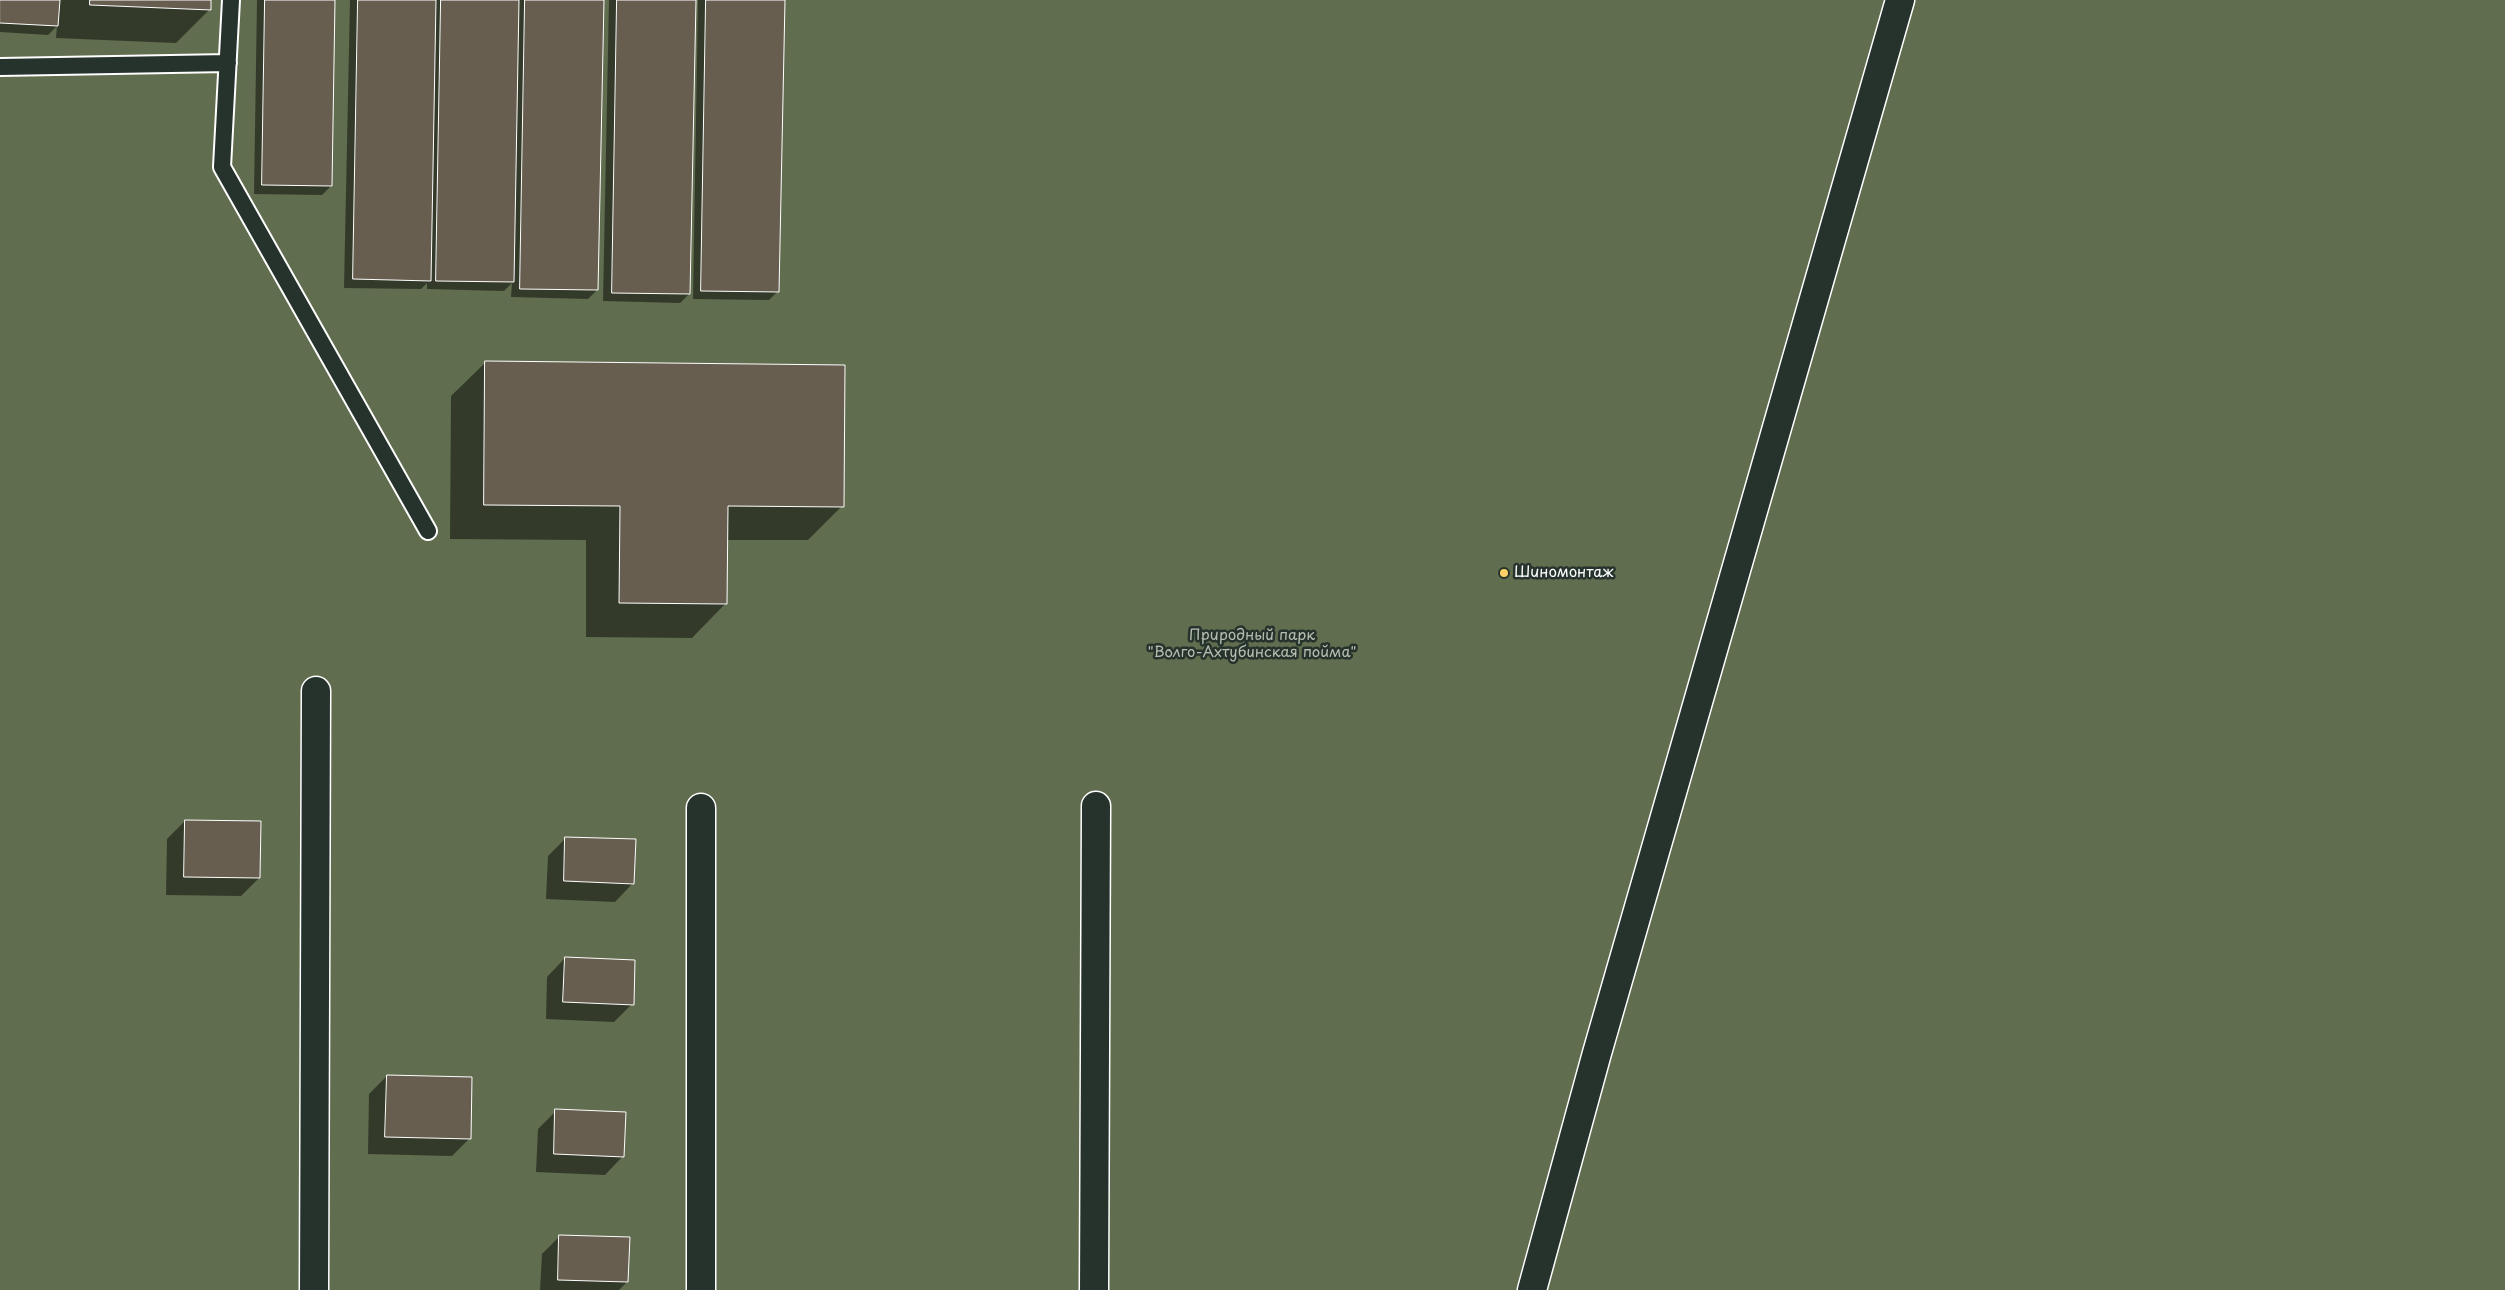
<!DOCTYPE html>
<meta charset="utf-8">
<style>
body{margin:0}
canvas{display:block;background:#333c34}
</style>
<canvas width="2505" height="1290"></canvas>
<script>
const c = document.querySelector('canvas').getContext('2d');
c.lineJoin = 'round';
function fill(path, color) {
  c.fillStyle = color;
  c.fill(path, 'evenodd');
}
function strokePath(path, color, width, dash) {
  c.strokeStyle = color;
  c.lineWidth = width;
  c.lineCap = dash ? 'butt' : 'round';
  c.setLineDash(dash || []);
  c.stroke(path);
}
function label(font, color, halo, rows, align = 'center') {
  c.font = font + ' "Playpen Sans",sans-serif';
  c.lineWidth = 5;
  c.setLineDash([]);
  c.textBaseline = 'middle';
  c.strokeStyle = halo;
  c.fillStyle = color;
  for (const [text, x, y, turn = 0] of rows) {
    c.save();
    c.translate(x, y);
    c.rotate((+turn || 0) * Math.PI / 180);
    c.textAlign = isNaN(turn) ? turn : align;
    if (halo) c.strokeText(text, 0, 0);
    c.fillText(text, 0, 0);
    c.restore();
  }
}
fill(new Path2D(`
 M0,0H2505V1290H0Z`), '#606d4e');
fill(new Path2D(`
 M0,0H210V9L176,43L56,38L57,26L48,35L0,32Z
 M257,0H333L331,186L322,195L254,194Z
 M350,0H602L597,290L588,299L511,297L512,283L504,291L427,289V283L421,289L344,288Z
 M609,0H694L689,294L680,303L603,301Z
 M698,0H783L778,291L769,300L693,299Z
 M486,362L842,506L808,540H727L726,603L692,638L586,637V540L450,539L451,396Z
 M185,821L259,878L241,896L166,895L167,839Z
 M566,838L633,883L615,902L546,899L548,856Z
 M565,958L632,1004L614,1022L546,1019L547,977Z
 M387,1076L470,1138L452,1156L368,1154L369,1094Z
 M556,1111L623,1156L605,1175L536,1172L538,1129Z
 M560,1236L627,1282L619,1290H540L542,1254Z`), '#0007');
const building = new Path2D(`
 M0,0H60L58,26L0,23Z
 M90,0H211V10L90,5Z
 M265,0H335L332,186L262,185Z
 M358,0H436L431,281L353,279Z
 M441,0H519L514,282L436,281Z
 M525,0H604L598,290L520,289Z
 M617,0H696L690,294L612,293Z
 M706,0H785L779,292L701,291Z
 M485,361L845,365L844,507L728,506L727,604L619,603L620,506L484,505Z
 M185,820L261,821L260,878L184,877Z
 M565,837L636,839L634,884L564,881Z
 M565,957L635,960L634,1005L563,1002Z
 M387,1075L472,1077L471,1139L385,1137Z
 M555,1109L626,1112L624,1157L554,1154Z
 M559,1235L630,1237L628,1282L558,1280Z`);
fill(building, '#675e50');
strokePath(building, '#fff', 1);
const lane = new Path2D(`
 M231,0L222,167L428,531
 M0,67L228,63`);
const street = new Path2D(`
 M701,808V1290
 M314,1290L316,691
 M1094,1290L1096,806`);
const secondary = new Path2D(`
 M1532,1290L1597,1053L1900,0`);
strokePath(lane, '#fff', 20);
strokePath(street, '#fff', 31);
strokePath(secondary, '#fff', 31);
strokePath(lane, '#26332d', 16);
strokePath(street, '#26332d', 28);
strokePath(secondary, '#26332d', 28);
for (const [x, y, r, color] of [
 [1504,573,5,"#ffd166"]
]) {
  const dot = new Path2D();
  dot.arc(x, y, r, 0, 2 * Math.PI);
  c.fillStyle = color;
  c.fill(dot);
  strokePath(dot, '#26332d', 2);
}
label('15px', '#fff', '#26332d', [
 ["Шиномонтаж",1514,573]
], 'left');
label('15px', '#b7bdaf', '#26332d', [
 ["Природный парк",1252,636],
 ["\"Волго-Ахтубинская пойма\"",1252,653]
]);
</script>
